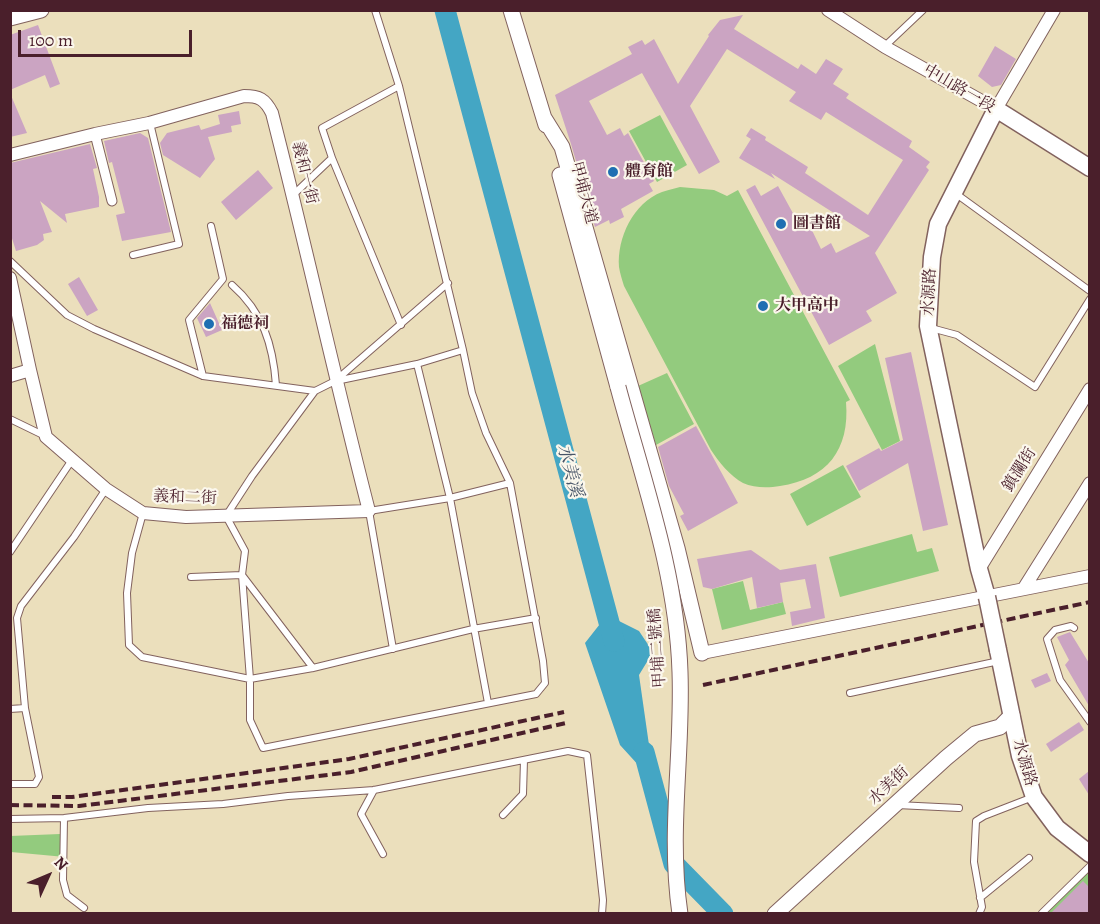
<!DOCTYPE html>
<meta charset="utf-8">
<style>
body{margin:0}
#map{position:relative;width:1100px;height:924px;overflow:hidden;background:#ebdfbc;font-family:Alegreya,serif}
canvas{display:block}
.frame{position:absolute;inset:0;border:12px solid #4a1f2b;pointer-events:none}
.north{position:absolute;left:18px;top:846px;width:60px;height:60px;-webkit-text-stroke:4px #fbf7ec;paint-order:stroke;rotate:46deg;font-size:16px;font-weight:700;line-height:24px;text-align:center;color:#4a1f2b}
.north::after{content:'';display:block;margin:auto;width:21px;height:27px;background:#4a1f2b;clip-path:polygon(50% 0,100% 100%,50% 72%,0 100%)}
.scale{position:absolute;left:18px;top:30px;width:174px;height:27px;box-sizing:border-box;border:3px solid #4a1f2b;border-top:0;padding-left:8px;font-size:18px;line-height:21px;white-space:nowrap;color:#4a1f2b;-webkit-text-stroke:4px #fbf7ec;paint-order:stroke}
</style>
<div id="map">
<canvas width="1100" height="924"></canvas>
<div class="frame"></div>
<div class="north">N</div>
<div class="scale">100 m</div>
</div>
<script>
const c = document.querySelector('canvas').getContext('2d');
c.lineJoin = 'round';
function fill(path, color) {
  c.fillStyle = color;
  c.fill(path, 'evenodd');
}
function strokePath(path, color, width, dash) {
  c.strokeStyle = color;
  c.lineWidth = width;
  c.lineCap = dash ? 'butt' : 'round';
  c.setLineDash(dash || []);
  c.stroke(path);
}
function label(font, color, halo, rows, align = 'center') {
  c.font = font + ' Alegreya,"Noto Serif TC",serif';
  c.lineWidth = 4.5;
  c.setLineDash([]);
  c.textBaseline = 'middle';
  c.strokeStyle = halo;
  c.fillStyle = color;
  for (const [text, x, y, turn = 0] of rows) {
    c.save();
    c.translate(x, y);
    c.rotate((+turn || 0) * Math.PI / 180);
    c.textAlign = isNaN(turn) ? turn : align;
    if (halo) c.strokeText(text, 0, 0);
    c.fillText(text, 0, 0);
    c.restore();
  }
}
fill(new Path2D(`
 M660,115L687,165L657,182L629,131Z
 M680,187L714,190L727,196L738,190L850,400L846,402C850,450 827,479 780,486C768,488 754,488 743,483C731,477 718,461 711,450L624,286C622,280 620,273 619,267C617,238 633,203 662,192C667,190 674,189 680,187Z
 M875,344L900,441L882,450L838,366Z
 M667,373L694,424L656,445L638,386Z
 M843,465L861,497L807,526L790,494Z
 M912,534L917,552L932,548L939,571L840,597L829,557Z
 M743,581L750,610L783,602L786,614L722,630L712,589Z
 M60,834L64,843L65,857L11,852L10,836Z
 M1089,870V913H1045Z`), '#93cb7e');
fill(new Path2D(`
 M607,615L639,631L653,652L639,675L650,752L651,779L620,745L585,643Z`), '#44a6c4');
strokePath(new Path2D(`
 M445,10L614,641
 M644,752L674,864L723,914`), '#44a6c4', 21);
fill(new Path2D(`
 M743,15L734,29L798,69L801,64L816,74L826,59L843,69L833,84L849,94L846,98L912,141L909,147L930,162L926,167L929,170L875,253L897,293L866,311L872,321L829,345L746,190L755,185L761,196L778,186L800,226L808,222L821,249L831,243L836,253L870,236L771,173L775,179L739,158L751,139L746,136L751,128L766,137L765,140L808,167L805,173L868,215L903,160L826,112L821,120L789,101L796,92L727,49L690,106L720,162L699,174L642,73L589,101L607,135L620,128L624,136L628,133L654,181L649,184L653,191L621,209L624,217L610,224L609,220L595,227L571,144L555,95L632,54L628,47L642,40L645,45L654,39L678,84L709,36L708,35L720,20Z
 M38,25L60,84L50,88L45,75L10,90V35Z
 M995,46L1016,59L1001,85L992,87L978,76Z
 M10,93L27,133L10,137Z
 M239,111L241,124L231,126L232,132L208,137L215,159L200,178L163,155L160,143L167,133L199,125L201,130L220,124L218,115Z
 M140,133L148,138L171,232L122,241L116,215L125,213L112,162L109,163L104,141Z
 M90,144L97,168L93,169L99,197V207L65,214L67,223L40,201L52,232L43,234L44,240L37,245L16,251L10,232V163Z
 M258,170L273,188L236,220L221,202Z
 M79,277L98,310L87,316L68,284Z
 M210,303L222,330L206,337L197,318Z
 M911,352L948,525L923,531L908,463L859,491L846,466L879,448L881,451L903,440L885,358Z
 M696,426L738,503L688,531L680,516L684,514L669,486L658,447Z
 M751,550L780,570L816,564L825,618L792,626L790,612L811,608L805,579L780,583L783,602L757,608L752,577L712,589L703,587L697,559Z
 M1070,632L1089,663V706L1065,665L1069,660L1057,637Z
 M1047,673L1051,681L1035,688L1031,680Z
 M1079,722L1084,730L1051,752L1046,744Z
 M1089,771V795L1079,779Z
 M1083,881L1088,886L1089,914H1050Z`), '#cba4c2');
const service = new Path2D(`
 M885,46L923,10
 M332,158L401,325
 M955,193L1090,291
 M293,195L332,158L322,128L399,86
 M133,255L179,244L150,123
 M10,261L67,315L94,329L203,376L315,391L335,381L448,283
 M232,285C263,312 273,345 276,385
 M931,328L957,335L1035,387L1090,299
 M417,364L450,498L488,703
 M203,376L189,320L223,279L211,226
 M336,381L417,364L463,350
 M315,391L252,476L226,516L245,551L242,575L250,679V720L263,748L536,694L545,683L543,661L510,483L486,433L472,393L463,350L399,86L375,10
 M10,419L45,436
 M143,513L132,553L127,593L129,645L142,657L250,679L313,668L473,629L536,618
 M10,552L72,460
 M191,577L242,575L313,668
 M1074,628L1071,626L1055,630L1047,639L1060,680L1090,722
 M393,649L369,511L450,498L510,483
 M850,693L999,661
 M10,709L25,708
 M10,784H35L39,777L25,708L17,618L21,606L74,537L106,489
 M374,790L361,814L383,854
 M897,805L959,808
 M503,815L523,794L524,760
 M64,818L63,880L67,895L84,908
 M10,819L64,818L148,808L223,804L288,796L374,790L568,751L587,755L603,900L602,914
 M980,898L1029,858
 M1042,913L1090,866
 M979,914L982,907L974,862L976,821L984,816L1033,797`);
const pedestrian = new Path2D(`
 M95,134L112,201`);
const minor = new Path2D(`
 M828,10L885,47L996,109L1054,10
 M10,155L95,134L149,123L244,96C259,96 265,99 272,113C306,246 335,379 369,511L186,517L143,513L106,489L46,437L30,370L10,278
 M10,376L30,370
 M979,569L1090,389
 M1024,588L1090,483
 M702,653L1090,576`);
const tertiary = new Path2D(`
 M511,10L546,125
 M10,18L41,10
 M544,118L562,147L677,548L702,653
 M560,175L618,387
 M775,914L946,758L975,734L1000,727L1012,715`);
const secondary = new Path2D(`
 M987,597L979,569L928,326L932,257L938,224L996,109L1090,168
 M998,650L1020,756L1034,797L1057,828L1090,854`);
const primary = new Path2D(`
 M10,11L12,10`);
strokePath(service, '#82625e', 8);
strokePath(pedestrian, '#82625e', 11);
strokePath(minor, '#82625e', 14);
strokePath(tertiary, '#82625e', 17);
strokePath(secondary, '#82625e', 19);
strokePath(primary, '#82625e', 22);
strokePath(service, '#fff', 6);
strokePath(pedestrian, '#fff', 9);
strokePath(minor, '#fff', 12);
strokePath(tertiary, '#fff', 15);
strokePath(secondary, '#fff', 16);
strokePath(primary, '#fff', 20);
strokePath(new Path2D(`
 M703,685L1090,602
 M52,797H72L349,759L564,712
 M10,805L79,806L351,772L566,723`), '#4a1f2b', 4, [9, 4.5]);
const tertiaryBridge = new Path2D(`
 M618,387C643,480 677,574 680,672C683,753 668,832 680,914`);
const secondaryBridge = new Path2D(`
 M987,597L998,650`);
strokePath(tertiaryBridge, '#82625e', 17, []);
strokePath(secondaryBridge, '#82625e', 19, []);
strokePath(tertiaryBridge, '#fff', 15);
strokePath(secondaryBridge, '#fff', 16);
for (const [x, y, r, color] of [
 [613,172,6,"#1f6fb2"],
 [781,224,6,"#1f6fb2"],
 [763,306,6,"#1f6fb2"],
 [209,324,6,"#1f6fb2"]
]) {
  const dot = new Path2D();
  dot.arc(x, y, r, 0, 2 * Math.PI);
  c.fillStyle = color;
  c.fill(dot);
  strokePath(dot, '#fbf7ec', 2);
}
label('16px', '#4a1f2b', '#fbf7ec', [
 ["中山路一段",959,89,30],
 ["義和一街",304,173,76],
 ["甲埔大道",583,193,75],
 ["水源路",930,292,-87],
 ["鎮瀾街",1020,470,-58],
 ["義和二街",185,498,2],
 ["甲埔二號橋",658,648,-94],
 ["水源路",1024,763,74],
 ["水美街",889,786,-43]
]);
label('bold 16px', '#4a1f2b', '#fbf7ec', [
 ["體育館",625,172],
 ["圖書館",793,224],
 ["大甲高中",775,306],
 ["福德祠",221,324]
], 'left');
label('italic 18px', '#485568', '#fbf7ec', [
 ["水美溪",569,471,75]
]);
</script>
